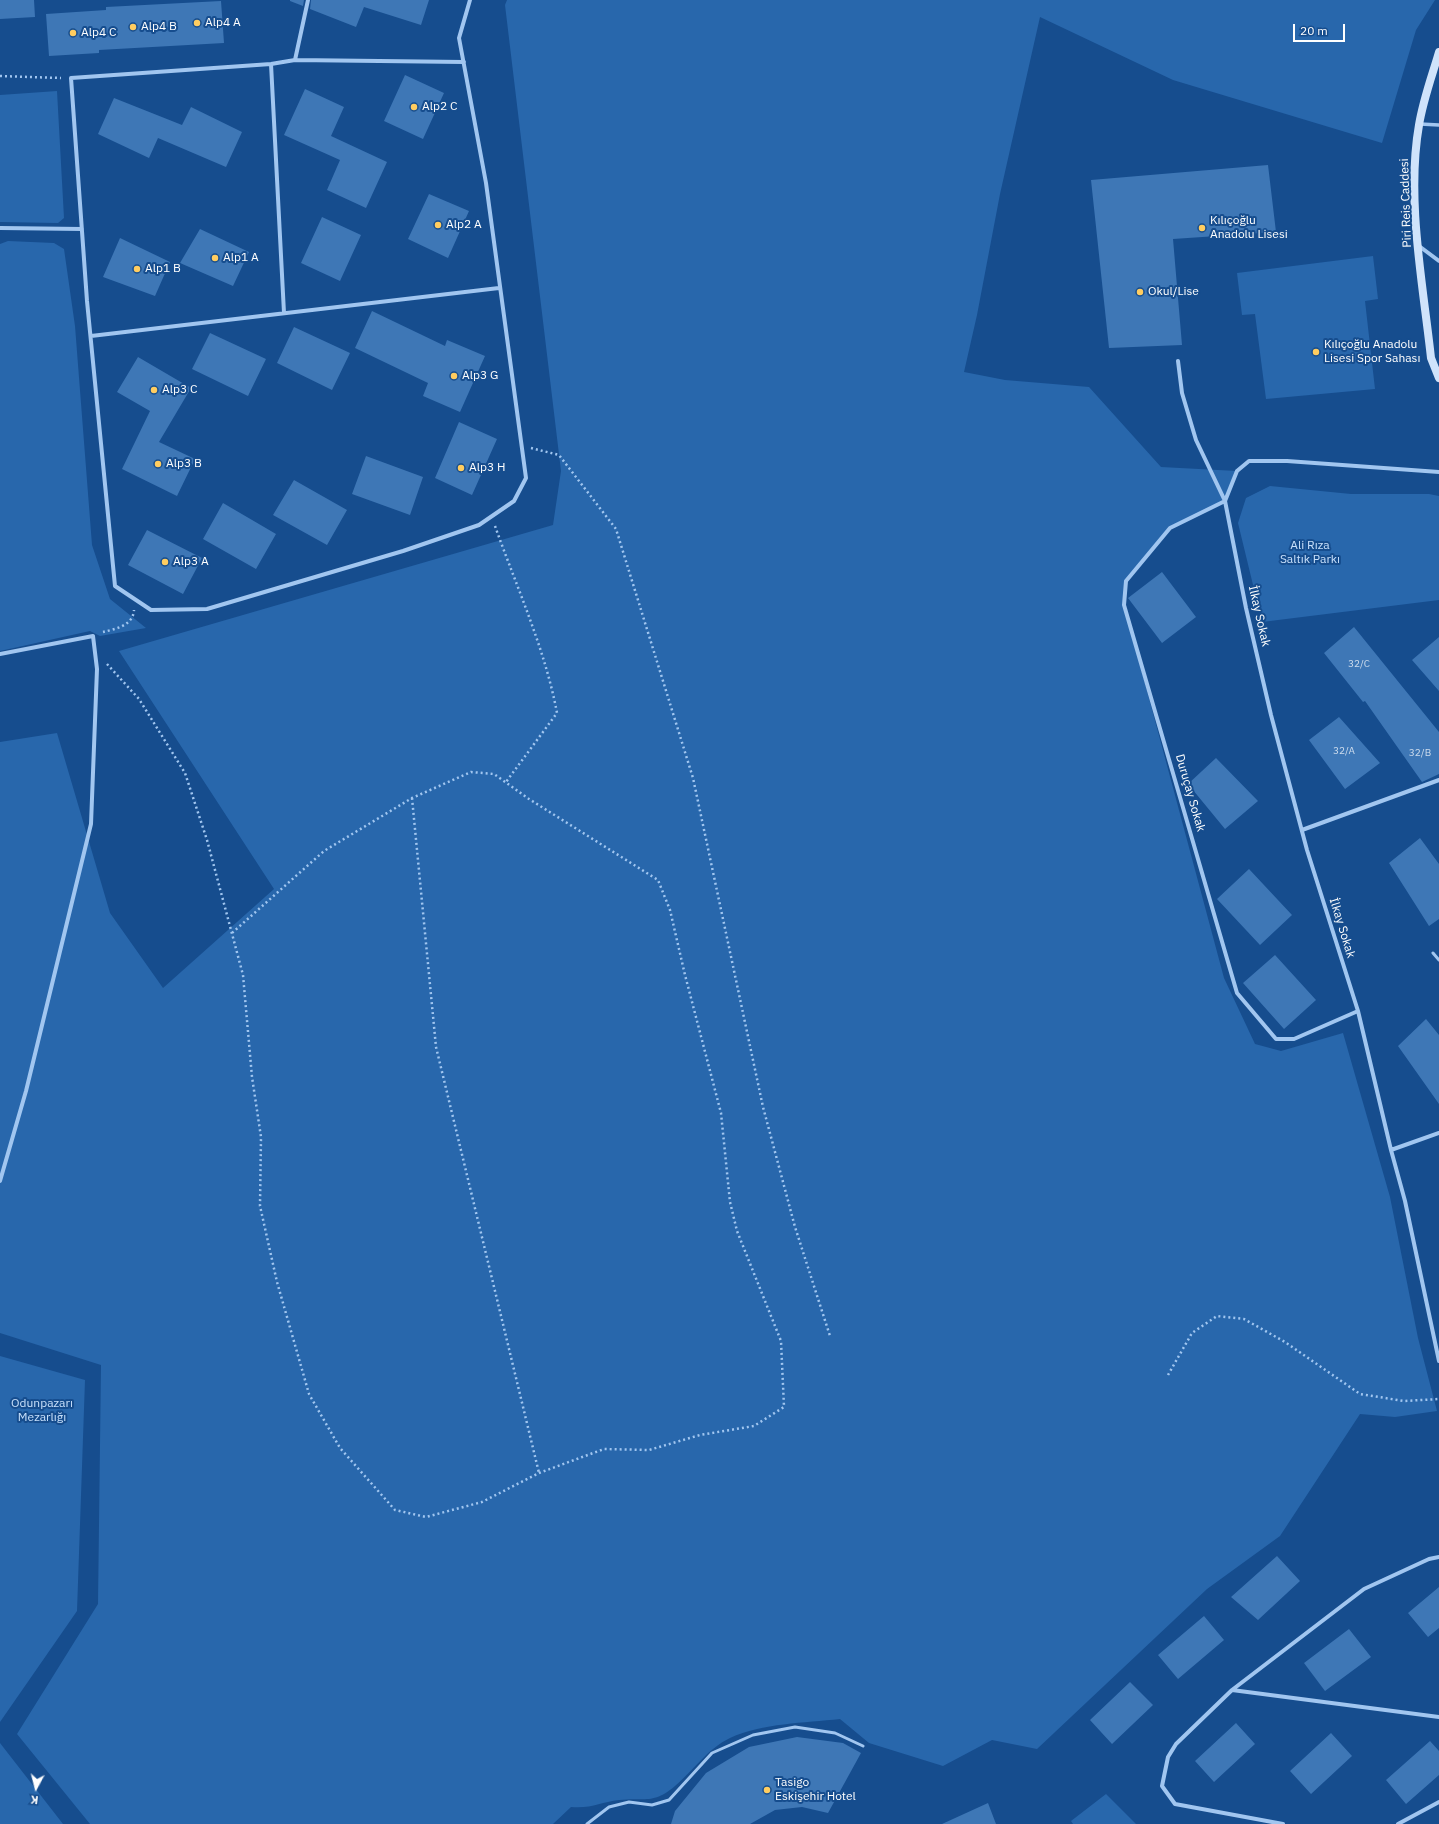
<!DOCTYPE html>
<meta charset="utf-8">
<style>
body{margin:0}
#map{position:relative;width:1439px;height:1824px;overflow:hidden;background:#164d8e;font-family:"IBM Plex Sans",sans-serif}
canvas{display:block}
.north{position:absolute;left:16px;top:1768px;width:40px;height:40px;-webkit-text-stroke:3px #164d8e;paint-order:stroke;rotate:187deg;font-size:11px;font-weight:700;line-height:16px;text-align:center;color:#fff}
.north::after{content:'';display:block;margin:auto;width:14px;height:18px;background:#fff;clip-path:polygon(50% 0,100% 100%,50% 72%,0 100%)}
.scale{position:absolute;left:1293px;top:24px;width:52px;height:18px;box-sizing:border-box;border:2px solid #fff;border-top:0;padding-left:5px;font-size:12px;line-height:14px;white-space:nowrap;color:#fff;-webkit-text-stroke:3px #164d8e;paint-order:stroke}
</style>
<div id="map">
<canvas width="1439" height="1824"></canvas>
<div class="north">K</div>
<div class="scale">20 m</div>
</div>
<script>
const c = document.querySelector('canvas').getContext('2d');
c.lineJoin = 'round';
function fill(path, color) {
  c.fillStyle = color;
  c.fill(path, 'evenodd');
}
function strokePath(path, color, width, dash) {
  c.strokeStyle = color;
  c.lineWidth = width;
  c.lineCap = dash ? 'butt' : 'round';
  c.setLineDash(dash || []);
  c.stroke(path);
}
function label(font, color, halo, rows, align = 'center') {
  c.font = font + ' "IBM Plex Sans",sans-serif';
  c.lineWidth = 4;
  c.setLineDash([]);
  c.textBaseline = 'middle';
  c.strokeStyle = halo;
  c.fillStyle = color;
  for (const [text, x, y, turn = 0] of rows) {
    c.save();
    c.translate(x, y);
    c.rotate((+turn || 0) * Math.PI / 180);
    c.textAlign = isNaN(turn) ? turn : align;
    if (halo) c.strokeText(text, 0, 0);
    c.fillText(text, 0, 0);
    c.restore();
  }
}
fill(new Path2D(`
 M507,0H1435L1416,30L1382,143L1173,80L1040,17L1000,194L977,315L964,372L1005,380L1089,387L1161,467L1237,471L1225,501L1170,528L1126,581L1124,605L1224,978L1255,1044L1281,1051L1343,1033L1390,1197L1418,1338L1437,1411L1395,1417L1360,1414L1280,1536L1207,1589L1037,1749L992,1740L943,1766L869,1743L840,1719C804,1723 763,1723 730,1738C707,1749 694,1770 675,1786C653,1805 644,1797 619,1800C601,1802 591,1809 571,1807L553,1824H90L17,1734L98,1604L101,1365L0,1333V742L57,733L110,913L163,988L274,889L119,651L553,525L561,471L505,5Z
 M57,91L64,218L58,223L0,222V95Z
 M8,241L54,243L64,249L75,326L92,545L110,599L146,628L100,636L90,631L0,651V244Z
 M1373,256L1378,299L1365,301L1375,389L1266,399L1255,314L1242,315L1237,273Z
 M1270,486L1351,494H1429L1439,496V600L1262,622L1238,523L1246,498Z
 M0,1356L85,1380L77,1611L0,1722Z
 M0,1743L63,1824H0Z
 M1106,1794L1136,1824H1073L1071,1821Z`), '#2867ac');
fill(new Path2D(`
 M0,0H34L35,17L0,19Z
 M290,0H304L303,6L290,1Z
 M311,0H429L421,25L364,7L356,27L310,9Z
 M221,1L224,43L99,50V53L49,56L46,14L106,10V7Z
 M405,75L444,93L423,139L384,121Z
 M305,89L344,107L331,136L387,162L366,208L327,190L340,160L284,135Z
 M114,98L182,125L191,107L242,132L226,167L158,138L149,158L98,134Z
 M1268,165L1276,232L1173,239L1182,345L1109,348L1091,180Z
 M429,194L469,211L448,258L408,239Z
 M322,217L361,235L340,281L301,263Z
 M200,229L249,252L233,286L180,263Z
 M120,238L170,262L155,296L103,277Z
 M372,311L445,346L447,340L485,356L460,412L423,396L428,383L355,348Z
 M294,327L350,353L332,390L277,363Z
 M210,333L266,359L248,396L192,369Z
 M138,357L191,388L159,442L195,459L177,496L122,469L150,411L117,392Z
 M459,422L497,439L472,495L435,478Z
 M366,456L423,477L410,515L352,494Z
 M294,480L347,510L327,545L273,515Z
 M223,503L276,534L256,569L203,539Z
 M147,530L202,558L183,594L128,565Z
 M1162,572L1196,617L1162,643L1128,598Z
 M1354,627L1439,732V774L1422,782L1365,701L1363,702L1324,653Z
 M1439,637V691L1412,660Z
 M1339,717L1380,763L1345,789L1309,740Z
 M1216,758L1258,801L1225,829L1188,784Z
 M1420,838L1439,864V919L1429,926L1389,863Z
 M1249,869L1292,915L1260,945L1217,899Z
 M1275,955L1316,1000L1284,1029L1243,983Z
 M1426,1019L1439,1035V1104L1398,1046Z
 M1277,1556L1300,1581L1258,1620L1231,1597Z
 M1439,1587V1628L1428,1637L1408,1613Z
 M1204,1616L1224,1640L1178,1679L1158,1655Z
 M1349,1629L1371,1657L1325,1691L1304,1663Z
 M1130,1682L1153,1705L1112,1744L1090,1720Z
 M1236,1723L1255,1744L1214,1782L1195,1761Z
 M1331,1733L1352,1756L1311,1794L1290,1771Z
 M797,1737L843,1743L861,1753L828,1813L802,1807L775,1810L750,1824H671L675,1811L706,1773L749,1747Z
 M1430,1741L1439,1751V1775L1406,1804L1386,1780Z
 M988,1803L996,1824H942Z`), '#3e77b6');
strokePath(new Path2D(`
 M0,76L61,78
 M531,448L559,455L616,529L693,778L763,1107L795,1227L830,1336
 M495,526C517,588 545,649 557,713L506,782
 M103,632C115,629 133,626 134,610
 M107,664L139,699L185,773L207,840L243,975L252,1077L261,1137L260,1206L277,1282L309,1394L340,1448L395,1510L426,1517L482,1502L539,1473L604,1449L649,1450L700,1435L754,1426L784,1407L781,1341L737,1231L730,1202L721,1113L685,975L670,910L658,880L529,799L494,774L471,772L412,798L324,851L232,933
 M412,798L436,1047L539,1473
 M1168,1375L1192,1333L1217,1316L1244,1319L1285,1342L1360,1394L1404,1401L1439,1399`), '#a1c6f0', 2.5, [2, 3]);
strokePath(new Path2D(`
 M1433,953L1439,960
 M587,1824L609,1807L629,1802L652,1805L669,1800L712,1753L753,1735L795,1727L835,1733L863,1746`), '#a1c6f0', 3);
strokePath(new Path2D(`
 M1420,124L1439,125`), '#a1c6f0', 3.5);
strokePath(new Path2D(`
 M295,60L308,0
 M464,62L295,60L271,64L71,78L87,301L115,586L151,610L207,609L403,551L479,525L514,501L526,478L486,183L459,38L470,0
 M271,64L284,313
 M0,228L82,229
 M1419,246L1439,261
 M91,336L499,288
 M1178,361L1182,393L1196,440L1225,501L1170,528L1126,581L1124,605L1237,993L1276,1039H1294L1358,1011
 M1439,472L1287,461H1249L1237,471L1225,501L1246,608L1271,715L1307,850L1358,1011L1391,1150L1405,1201L1439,1361
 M0,654L93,636L97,669L91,824L26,1091L0,1181
 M1302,830L1439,780
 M1391,1150L1439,1133
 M1232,1690L1439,1717
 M1283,1824L1175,1804L1162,1786L1168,1757L1176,1744L1232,1690L1364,1589L1429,1559L1439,1557
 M1398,1824L1439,1802`), '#a1c6f0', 4);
strokePath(new Path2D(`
 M1439,52C1432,76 1423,100 1419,125C1406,199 1423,284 1431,358L1439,378`), '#cfe3fb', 8);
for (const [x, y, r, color] of [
 [197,23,4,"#ffcd60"],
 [133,27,4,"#ffcd60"],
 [73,33,4,"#ffcd60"],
 [414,107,4,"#ffcd60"],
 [438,225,4,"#ffcd60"],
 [1202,228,4,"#ffcd60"],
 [215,258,4,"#ffcd60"],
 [137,269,4,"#ffcd60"],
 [1140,292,4,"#ffcd60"],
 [1316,352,4,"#ffcd60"],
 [454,376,4,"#ffcd60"],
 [154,390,4,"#ffcd60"],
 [158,464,4,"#ffcd60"],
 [461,468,4,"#ffcd60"],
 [165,562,4,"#ffcd60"],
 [767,1790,4,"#ffcd60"]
]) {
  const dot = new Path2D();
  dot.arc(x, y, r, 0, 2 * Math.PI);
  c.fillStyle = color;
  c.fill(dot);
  strokePath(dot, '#164d8e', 1.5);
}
label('10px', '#cfdded', null, [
 ["32/C",1359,664],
 ["32/A",1344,751],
 ["32/B",1420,753]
]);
label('12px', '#fff', '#164d8e', [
 ["Alp4 A",205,23],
 ["Alp4 B",141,27],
 ["Alp4 C",81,33],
 ["Alp2 C",422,107],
 ["Kılıçoğlu",1210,221],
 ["Anadolu Lisesi",1210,235],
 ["Alp2 A",446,225],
 ["Alp1 A",223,258],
 ["Alp1 B",145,269],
 ["Okul/Lise",1148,292],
 ["Kılıçoğlu Anadolu",1324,345],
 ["Lisesi Spor Sahası",1324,359],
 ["Alp3 G",462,376],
 ["Alp3 C",162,390],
 ["Alp3 B",166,464],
 ["Alp3 H",469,468],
 ["Alp3 A",173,562],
 ["Tasigo",775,1783],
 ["Eskişehir Hotel",775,1797]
], 'left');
label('12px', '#fff', '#164d8e', [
 ["Piri Reis Caddesi",1406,203,-92],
 ["İlkay Sokak",1259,616,77],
 ["Duruçay Sokak",1190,793,74],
 ["İlkay Sokak",1342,928,73]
]);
label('12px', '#c8e0fb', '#164d8e', [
 ["Ali Rıza",1310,546],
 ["Saltık Parkı",1310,560],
 ["Odunpazarı",42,1404],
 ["Mezarlığı",42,1418]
]);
</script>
